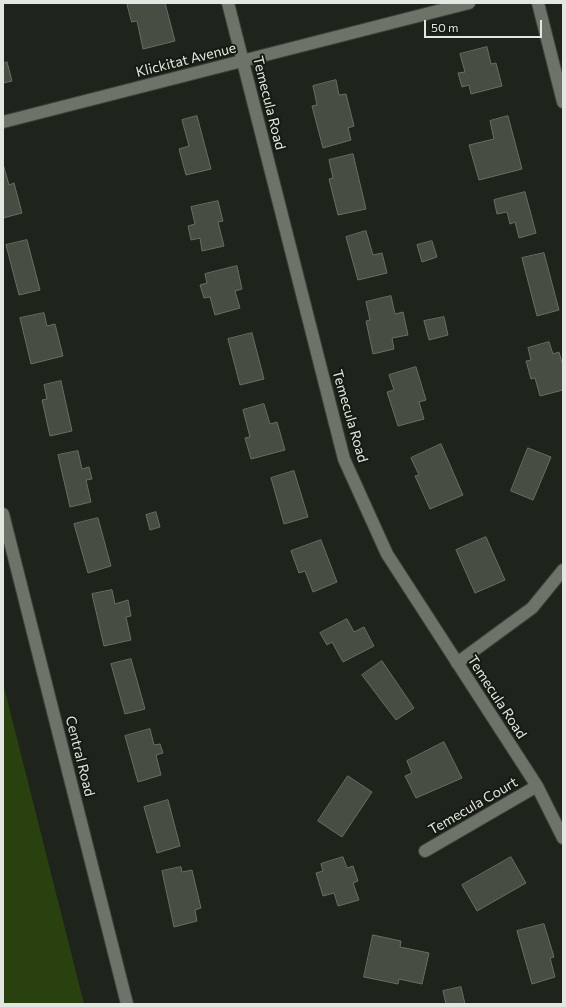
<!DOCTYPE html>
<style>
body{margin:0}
#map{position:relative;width:566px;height:1007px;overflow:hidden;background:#1e241b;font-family:Commissioner,sans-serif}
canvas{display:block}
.frame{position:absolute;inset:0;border:4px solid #e3e7e1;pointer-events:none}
.scale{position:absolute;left:424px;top:20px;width:118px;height:18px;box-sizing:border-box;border:2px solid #e3e7e1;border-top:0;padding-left:5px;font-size:12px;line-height:14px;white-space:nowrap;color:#e3e7e1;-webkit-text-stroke:3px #151a12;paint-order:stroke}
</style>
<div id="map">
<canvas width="566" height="1007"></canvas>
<div class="frame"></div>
<div class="scale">50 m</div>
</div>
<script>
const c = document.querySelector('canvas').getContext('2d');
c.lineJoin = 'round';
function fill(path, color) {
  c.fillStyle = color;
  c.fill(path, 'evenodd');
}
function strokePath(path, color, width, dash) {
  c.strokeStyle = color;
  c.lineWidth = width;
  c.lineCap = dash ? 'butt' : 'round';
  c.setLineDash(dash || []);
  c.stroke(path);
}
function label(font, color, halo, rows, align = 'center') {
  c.font = font + ' Commissioner,sans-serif';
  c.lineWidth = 4;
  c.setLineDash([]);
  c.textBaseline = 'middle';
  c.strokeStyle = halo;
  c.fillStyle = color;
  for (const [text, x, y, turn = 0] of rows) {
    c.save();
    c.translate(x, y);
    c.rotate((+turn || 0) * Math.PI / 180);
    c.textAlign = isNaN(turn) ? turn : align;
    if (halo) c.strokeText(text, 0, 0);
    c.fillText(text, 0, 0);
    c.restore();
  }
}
fill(new Path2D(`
 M3,683L84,1004H3Z`), '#28410e');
const building = new Path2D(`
 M127,3H165L175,41L143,49L137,21L132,22Z
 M487,47L491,64L496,63L502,86L471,94L469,85L462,87L458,73L465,72L460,54Z
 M7,62L12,81L3,83V64Z
 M336,80L339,95L346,94L354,126L348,128L351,140L323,148L312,106L317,105L313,86Z
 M197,116L211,169L186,175L179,149L189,146L182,120Z
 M508,116L522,169L479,180L469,145L494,139L490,121Z
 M353,154L366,209L338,215L329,179L333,178L329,160Z
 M3,164L9,185L14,183L22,213L3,218Z
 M525,192L536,233L519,238L515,222L510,224L507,212L497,214L494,200Z
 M218,201L223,221L218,222L224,246L202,251L200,238L191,240L188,226L195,224L191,207Z
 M366,231L373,255L382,253L387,273L358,280L346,237Z
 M27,240L40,290L19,295L6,245Z
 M432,241L437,257L422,262L417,245Z
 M544,253L559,310L537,316L522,258Z
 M237,266L242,289L235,291L240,308L215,315L210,297L204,298L200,285L207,283L205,274Z
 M391,296L395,314L403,312L408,335L392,338L394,349L373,354L366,321L370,320L366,302Z
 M44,313L47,326L55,324L63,356L31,364L20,318Z
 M444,317L448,335L429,340L424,321Z
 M252,333L264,379L240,385L228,339Z
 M549,342L553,354L559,352L563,366V390L540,396L535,378L531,379L526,361L531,360L528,348Z
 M416,367L426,400L419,402L424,419L398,426L387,392L394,390L389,375Z
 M61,381L72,431L50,436L42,400L47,399L44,385Z
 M264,404L270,424L277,422L285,450L251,459L245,438L250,437L243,410Z
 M441,444L463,495L430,509L415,476L419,475L411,458Z
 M528,448L551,457L533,500L511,491Z
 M78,451L82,469L89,467L92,479L86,480L91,502L70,507L58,455Z
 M294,471L308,517L284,524L271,478Z
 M156,512L160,527L150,530L146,515Z
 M98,518L111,566L88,573L74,524Z
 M486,537L505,580L475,593L456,550Z
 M321,540L337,582L313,592L305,571L299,573L291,551Z
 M112,590L115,604L128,600L131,616L126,617L131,640L104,646L92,594Z
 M347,619L354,632L364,627L374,646L343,662L332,642L327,645L320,633Z
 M131,659L145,709L125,714L111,664Z
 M382,661L414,708L396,720L362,675Z
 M150,729L154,745L160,744L163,753L156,755L161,775L138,782L125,736Z
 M444,742L462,778L416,798L405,776L412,773L407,761Z
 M348,776L372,792L342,837L318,821Z
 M168,800L180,846L157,853L144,807Z
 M343,857L347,868L353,866L358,881L353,883L359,900L338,906L334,893L323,896L316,873L323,871L321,864Z
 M511,857L526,883L477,911L462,885Z
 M181,867L182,872L192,870L201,908L195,910L197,921L174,927L162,871Z
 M544,924L554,957L550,958L555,977L532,984L517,931Z
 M373,935L401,941L400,947L429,953L422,984L399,979L398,984L364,977Z
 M461,987L465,1004H446L443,991Z`);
fill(building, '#474d43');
strokePath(building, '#686e64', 1);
const street = new Path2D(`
 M228,3L344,459L387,554L537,786L563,838
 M538,3L563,102
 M3,122L469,3
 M457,663L532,608L563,570
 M425,851L537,786`);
const secondary = new Path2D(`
 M3,514L127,1004`);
strokePath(street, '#3d413b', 14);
strokePath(secondary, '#3d413b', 14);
strokePath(street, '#6c7368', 12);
strokePath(secondary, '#6c7368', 12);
label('14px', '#e3e7e1', '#151a12', [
 ["Klickitat Avenue",186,60,-14],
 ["Temecula Road",269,103,76],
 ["Temecula Road",350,416,74],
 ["Temecula Road",497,697,57],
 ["Central Road",80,756,76],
 ["Temecula Court",473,806,-30]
]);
</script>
